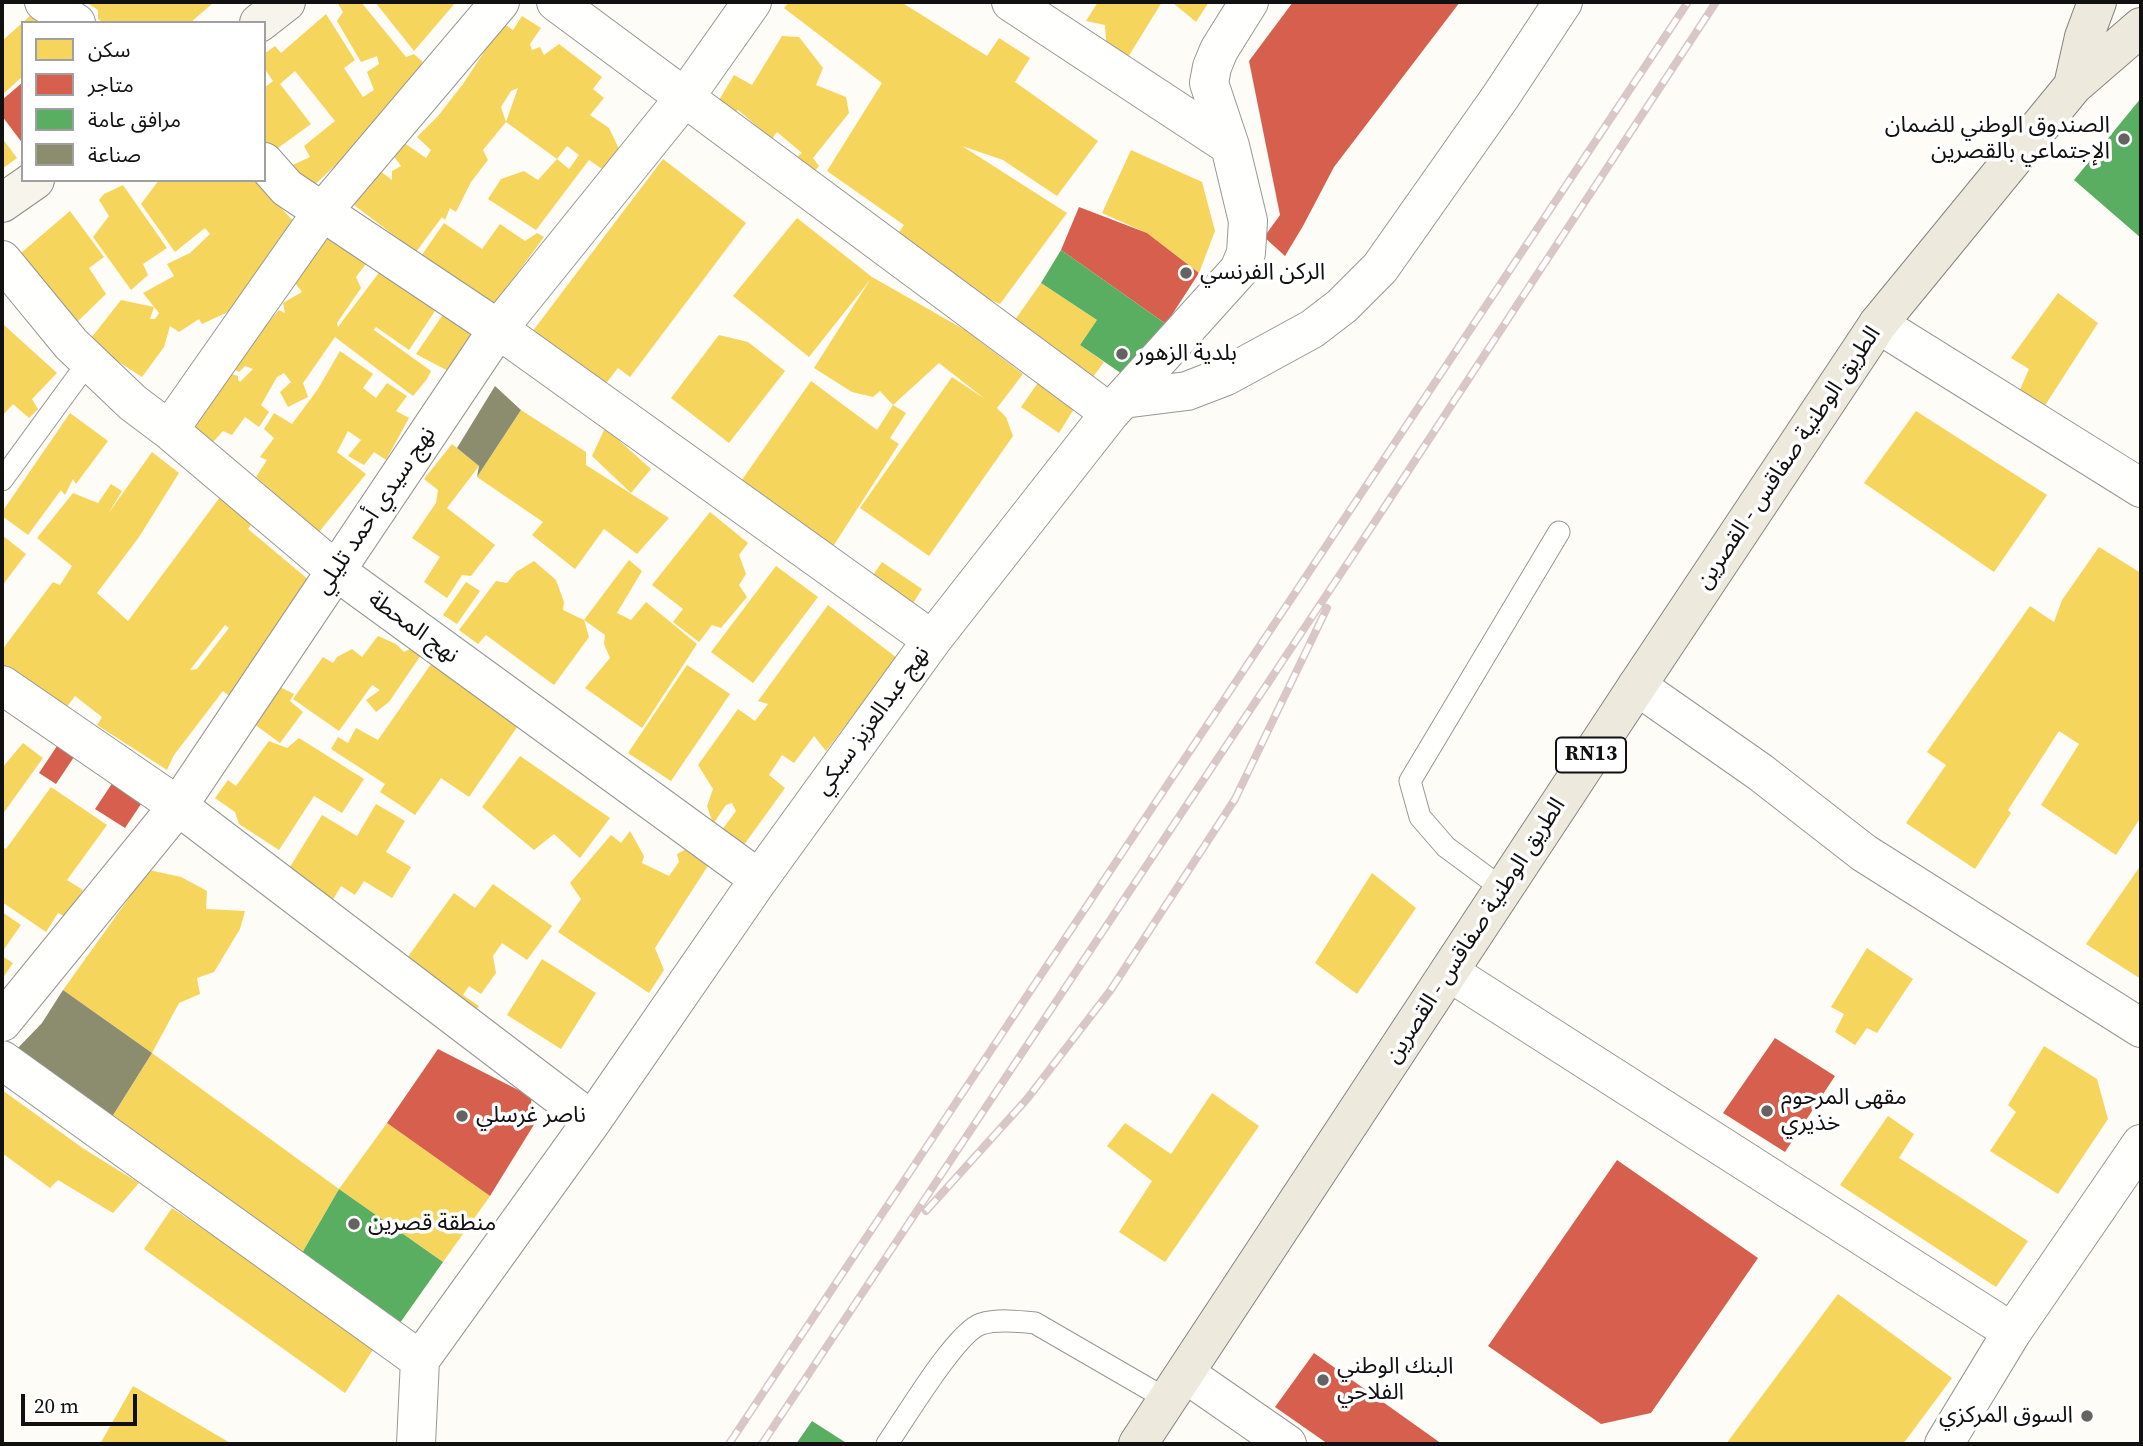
<!DOCTYPE html>
<meta charset="utf-8">
<style>
body{margin:0}
#map{position:relative;width:2143px;height:1446px;overflow:hidden;background:#fdfcf7;font-family:"Source Serif 4","Noto Sans Arabic",serif}
canvas{display:block}
.frame{position:absolute;inset:0;border:4px solid #111;pointer-events:none}
.legend{position:absolute;left:21px;top:21px;width:245px;height:161px;box-sizing:border-box;background:#fff;border:2px solid #a0a0a0;margin:0;padding:9px 12px;list-style:none;font-size:21px;color:#111}
.legend li{display:flex;align-items:center;gap:14px;height:35px}
.legend b{width:35px;border:2px solid #a0a0a0}
.scale{position:absolute;left:21px;top:1394px;width:116px;height:32px;box-sizing:border-box;border:4px solid #111;border-top:0;padding-left:9px;font-size:21px;line-height:24px;white-space:nowrap;color:#111;-webkit-text-stroke:5px #fff;paint-order:stroke}
</style>
<div id="map">
<canvas width="2143" height="1446"></canvas>
<div class="frame"></div>
<ul class="legend">
<li><b style="height:19px;background:#f6d55c"></b>سكن</li>
<li><b style="height:19px;background:#d6604d"></b>متاجر</li>
<li><b style="height:19px;background:#5aae61"></b>مرافق عامة</li>
<li><b style="height:19px;background:#8c8c6e"></b>صناعة</li>
</ul>
<div class="scale">20 m</div>
</div>
<script>
const c = document.querySelector('canvas').getContext('2d');
c.lineJoin = 'round';
function fill(path, color) {
  c.fillStyle = color;
  c.fill(path, 'evenodd');
}
function strokePath(path, color, width, dash) {
  c.strokeStyle = color;
  c.lineWidth = width;
  c.lineCap = dash ? 'butt' : 'round';
  c.setLineDash(dash || []);
  c.stroke(path);
}
function label(font, color, halo, rows, align = 'center') {
  c.font = font + ' "Source Serif 4","Noto Sans Arabic",serif';
  c.lineWidth = 7;
  c.setLineDash([]);
  c.textBaseline = 'middle';
  c.strokeStyle = halo;
  c.fillStyle = color;
  for (const [text, x, y, turn = 0] of rows) {
    c.save();
    c.translate(x, y);
    c.rotate((+turn || 0) * Math.PI / 180);
    c.textAlign = isNaN(turn) ? turn : align;
    if (halo) c.strokeText(text, 0, 0);
    c.fillText(text, 0, 0);
    c.restore();
  }
}
fill(new Path2D(`
 M86,2H214L190,23H104L98,19V10Z
 M337,2H361L406,57L414,54L427,66L358,144L307,192L282,170L310,157L304,146L335,121L295,71L280,84L311,124L267,156L264,153V88L273,81L264,68V54L275,46L281,53L326,14L355,60L344,68L363,97L374,90L367,72L379,64L377,56L361,62L337,21L343,12Z
 M375,2H456L414,51Z
 M789,2H901L987,56L999,38L1030,58L1015,82L1098,141L1057,196L1003,160L962,146L1067,213L1000,304L982,296L897,235L904,225L827,171L882,83L784,8Z
 M1098,2H1162L1125,62L1107,52L1105,25L1086,21Z
 M1172,2H1209L1196,22Z
 M31,15L38,23H23V76L2,95V41Z
 M522,16L541,28L530,44L532,50L540,47L544,55L559,44L602,77L593,89L604,98L590,115L609,128L620,151L605,171L589,160L536,230L488,199L501,179L524,171L538,180L557,159L569,169L579,155L567,146L557,159L506,122L518,88L511,91L501,107L506,122L483,150L488,160L471,182L456,212L450,208L445,220L442,217L416,252L350,202L376,168L392,180V171L401,166L393,155L403,142L426,158L431,150L417,137L438,116L463,84L503,23L513,30Z
 M782,36L799,37L823,68L816,85L846,97L849,113L813,158L819,166L809,178L790,162L802,153L777,132L772,139L738,110L725,119L716,105L734,75L752,85Z
 M2,138L17,158L2,169Z
 M1131,150L1202,182L1215,231L1199,273L1147,233L1102,213Z
 M663,159L746,223L630,377L618,368L604,386L532,332Z
 M159,180H255L296,224L228,312L202,324L199,319L179,332L170,326L164,347L142,377L88,342L121,300L154,307L150,319H155L159,313L143,293L174,276L167,264L190,253L210,234L205,228L175,252L141,204Z
 M123,185L167,248L143,264L148,275L131,290L93,237L109,216L99,200L104,194Z
 M70,211L104,257L89,268L106,294L76,323L21,253Z
 M797,218L872,277L965,330L1023,374L997,408L1006,417L1013,436L929,556L860,508L952,377L985,399L939,363L893,405L880,391L873,397L852,392L814,368L870,280L809,357L733,296Z
 M444,223L482,249L500,224L525,241L537,233L544,237L491,309L419,259Z
 M328,227L369,260L356,277L361,288L337,323L338,327L384,266L439,305L409,350L376,327L374,330L431,371L427,379L413,396L335,337L303,383L308,397L288,407L280,392L291,382L284,373L277,377L261,405L269,412L259,427L245,417L232,435L223,431L213,442L187,426L222,371L238,376V380L240,382L253,369L245,366L239,372L225,364L256,337L279,310L285,313L283,303L302,292L295,283Z
 M1041,283L1097,320L1080,345L1104,362L1084,389L1005,334Z
 M2058,293L2098,323L2044,407L2018,394L2029,369L2011,358Z
 M446,310L477,334L452,373L416,354Z
 M4,325L57,373L32,399L38,409L29,418L13,404L2,416V328Z
 M719,335L748,342L785,371L729,443L671,398Z
 M340,351L373,374L363,388L376,398L387,383L407,396L396,411L409,418L386,460L374,452L364,465L348,456L361,440L348,431L337,452L366,474L319,532L256,477L267,460L260,457L274,438L264,429L274,413L292,424L318,389Z
 M1042,377L1077,404L1059,433L1021,407Z
 M811,381L877,430L893,405L906,413L890,438L899,444L830,551L737,487Z
 M521,410L586,452V465L669,518L637,554L604,529L575,569L532,535L543,522L477,477Z
 M1916,411L2047,495L1994,572L1864,483Z
 M70,413L108,441L76,484L73,479L65,495L61,490L28,535L2,516V512Z
 M605,428L651,469L631,493L592,456Z
 M452,444L479,466L447,508L495,545L471,576L462,575L447,598L424,582L440,557L412,538L436,503L438,490L424,479Z
 M152,452L179,473L139,537L97,593L128,621L226,489L258,515L248,529L316,586L233,699L223,691L174,755L167,770L97,725L102,717L75,696L63,712L2,669V650L53,582L60,585L72,566L37,538L73,493L98,503L111,484L122,491L108,514ZM225,625L229,628L197,669L190,670Z
 M710,512L748,543L739,555L746,574L739,585L747,597L721,628L712,625L699,642L673,622L683,609L652,585Z
 M2,535L26,554L2,586Z
 M2099,547L2141,573V817L2116,855L2041,805L2079,744L2059,731L2008,810L2011,813L1975,869L1906,823L1946,765L1927,752L2030,606L2054,622L2062,600Z
 M629,560L642,571L617,613L631,620L646,602L697,644L642,728L585,688L610,658L604,644L605,635L584,620Z
 M534,561L556,580L564,602L563,610L584,620L589,637L554,685L486,635L478,644L459,630L496,581L507,583L516,572Z
 M882,562L922,589L908,611L867,584Z
 M776,566L818,597L753,683L711,652Z
 M466,582L480,591L457,624L443,615Z
 M828,605L897,658L826,751L814,736L794,763L782,755L769,775L785,788L741,849L719,834L736,811L732,803L726,805L713,824L707,806L713,789L698,765L738,709L755,721L768,704L758,701Z
 M378,636L396,644L404,652L416,646L421,655L389,702L376,712L366,700L380,690L372,685L339,731L293,699L323,657L333,663L337,657L352,649L362,657Z
 M436,657L524,717L469,797L441,778L415,815L380,792L385,784L331,749L338,737L348,743L356,728L378,740Z
 M687,665L730,694L671,781L628,753Z
 M276,685L294,694L290,701L303,712L280,743L250,721Z
 M299,738L364,779L342,813L314,796L279,850L239,824L235,812L215,798L228,780L236,786L269,741L287,748Z
 M23,743L43,758L2,815V768Z
 M520,756L610,818L580,858L554,834L534,850L482,807Z
 M51,787L107,825L67,880L83,890L66,917L58,913L46,932L2,902V847L6,849Z
 M376,804L405,821L386,852L411,867L392,898L364,881L355,895L341,886L331,903L285,875L322,815L357,836Z
 M630,831L644,856L642,863L669,876L679,862L677,854L688,848L711,861L655,948L664,970L649,993L558,932L581,899L570,883L611,835L621,843Z
 M2141,865V979L2086,944Z
 M149,870L181,877L207,891L206,909L245,911L240,929L214,972L197,978L200,994L179,1003L152,1053L63,990Z
 M1372,873L1416,908L1357,994L1315,963Z
 M493,884L552,926L527,960L502,943L493,956L496,973L481,994L469,986L463,995L479,1006L469,1021L407,958L454,893L475,908Z
 M2,912L21,925L2,952Z
 M1867,948L1913,979L1877,1033L1867,1028L1855,1045L1835,1032L1844,1014L1831,1007Z
 M2,956L13,963L2,979Z
 M542,959L596,993L561,1049L507,1015Z
 M2044,1046L2097,1079L2108,1119L2058,1194L1990,1151L2016,1112L2008,1105Z
 M152,1053L339,1189L298,1260L110,1120Z
 M2,1090L84,1149L139,1183L113,1213L58,1180L50,1188L2,1153Z
 M1212,1093L1259,1126L1165,1262L1119,1232L1152,1181L1107,1146L1125,1123L1171,1154Z
 M1888,1116L1914,1134L1899,1158L2028,1241L1996,1287L1840,1185Z
 M387,1123L490,1196L443,1262L339,1189Z
 M172,1208L376,1345L345,1393L144,1249Z
 M1838,1294L1952,1378L1903,1444H1726Z
 M133,1386L232,1444H100Z`), '#f6d55c');
fill(new Path2D(`
 M1293,2H1460L1334,167L1303,226L1285,256L1264,237L1280,215L1249,61Z
 M23,82V144L2,116V100Z
 M1079,207L1147,233L1199,273L1166,324L1061,250Z
 M57,746L74,757L56,784L39,773Z
 M113,782L143,801L125,828L95,809Z
 M1775,1038L1835,1076L1785,1152L1723,1113Z
 M438,1049L532,1097L530,1110L535,1123L490,1196L387,1123Z
 M1617,1160L1758,1258L1651,1413L1601,1424L1488,1346Z
 M1314,1353L1442,1444H1328L1275,1407Z`), '#d6604d');
fill(new Path2D(`
 M2141,98V238L2074,180Z
 M1061,250L1166,324L1128,378L1080,345L1097,320L1041,283Z
 M339,1189L443,1262L395,1330L298,1260Z
 M812,1421L848,1444H796Z`), '#5aae61');
fill(new Path2D(`
 M495,386L521,410L477,477L479,466L457,448Z
 M63,990L152,1053L110,1120L16,1050L42,1023Z`), '#8c8c6e');
const lane = new Path2D(`
 M2,480L89,361
 M1503,889L1446,847L1420,817L1410,781L1559,532
 M887,1444C904,1420 956,1332 981,1324C997,1319 1018,1321 1035,1323L1168,1400`);
const street = new Path2D(`
 M44,2L76,23
 M556,2L1110,413
 M1011,2L1230,146
 M264,162L287,188L498,329L932,640
 M2,260L71,344L133,403L169,430L336,571L759,879
 M1878,324L2141,488
 M1123,399L1187,391L1226,376L1312,329L1342,306L1380,268L1501,96L1563,2
 M169,430L322,212L500,2
 M2,685L178,806L592,1121
 M1637,686L1760,772L1864,853L2141,1028
 M1449,972L2012,1332
 M2,1022L178,806L498,329L685,97L752,2
 M2,1060L420,1360
 M1186,1374L1287,1444
 M416,1444L420,1360L592,1121L759,879L932,640L1110,413L1239,270L1246,253L1248,221L1230,146L1209,83L1212,67L1219,50L1249,2
 M1944,1444L2012,1332L2141,1144`);
const secondary = new Path2D(`
 M259,23L286,2
 M2,203L35,180`);
const primary = new Path2D(`
 M2073,86L2084,37L2097,2
 M1138,1444L1637,686L1878,324L2073,86L2141,27`);
strokePath(lane, '#979795', 23);
strokePath(street, '#979795', 40);
strokePath(secondary, '#8e8d8b', 40);
strokePath(primary, '#858482', 40);
strokePath(lane, '#fffffe', 21);
strokePath(street, '#fffffe', 38);
strokePath(secondary, '#f6f4eb', 38);
strokePath(primary, '#ede9dc', 38);
const rail = new Path2D(`
 M926,1211L1027,1099L1110,991L1235,799L1327,608
 M729,1444L1688,2
 M762,1444L1353,555L1716,2`);
strokePath(rail, '#d9c6c7', 8);
strokePath(rail, '#fff', 5, [16]);
for (const [x, y, r, color] of [
 [2124,139,7,"#646362"],
 [1186,273,7,"#646362"],
 [1122,354,7,"#646362"],
 [1767,1111,7,"#646362"],
 [462,1116,7,"#646362"],
 [354,1224,7,"#646362"],
 [1323,1380,7,"#646362"],
 [2087,1416,7,"#646362"]
]) {
  const dot = new Path2D();
  dot.arc(x, y, r, 0, 2 * Math.PI);
  c.fillStyle = color;
  c.fill(dot);
  strokePath(dot, '#fff', 2.5);
}
for (const [x, y, w] of [
 [1591,755,70]
]) {
  const box = new Path2D();
  box.roundRect(x - w / 2, y - 17.5, w, 35, 5);
  c.fillStyle = '#fff';
  c.fill(box);
  strokePath(box, '#111', 2);
}
label('bold 21px', '#111', null, [
 ["RN13",1591,755]
]);
label('23px', '#111', '#fff', [
 ["الصندوق الوطني للضمان",2110,126,"right"],
 ["الإجتماعي بالقصرين",2110,152,"right"],
 ["الركن الفرنسي",1200,273],
 ["بلدية الزهور",1136,354],
 ["مقهى المرحوم",1781,1098],
 ["خذيري",1781,1124],
 ["ناصر غرسلي",476,1116],
 ["منطقة قصرين",368,1224],
 ["البنك الوطني",1337,1367],
 ["الفلاحي",1337,1393],
 ["السوق المركزي",2073,1416,"right"]
], 'left');
label('23px', '#111', '#fff', [
 ["الطريق الوطنية صفاقس - القصرين",1789,458,-56],
 ["نهج سيدي أحمد تليلي",376,511,-56],
 ["نهج المحطة",413,628,36],
 ["نهج عبدالعزيز سبكي",873,721,-54],
 ["الطريق الوطنية صفاقس - القصرين",1476,931,-57]
]);
</script>
